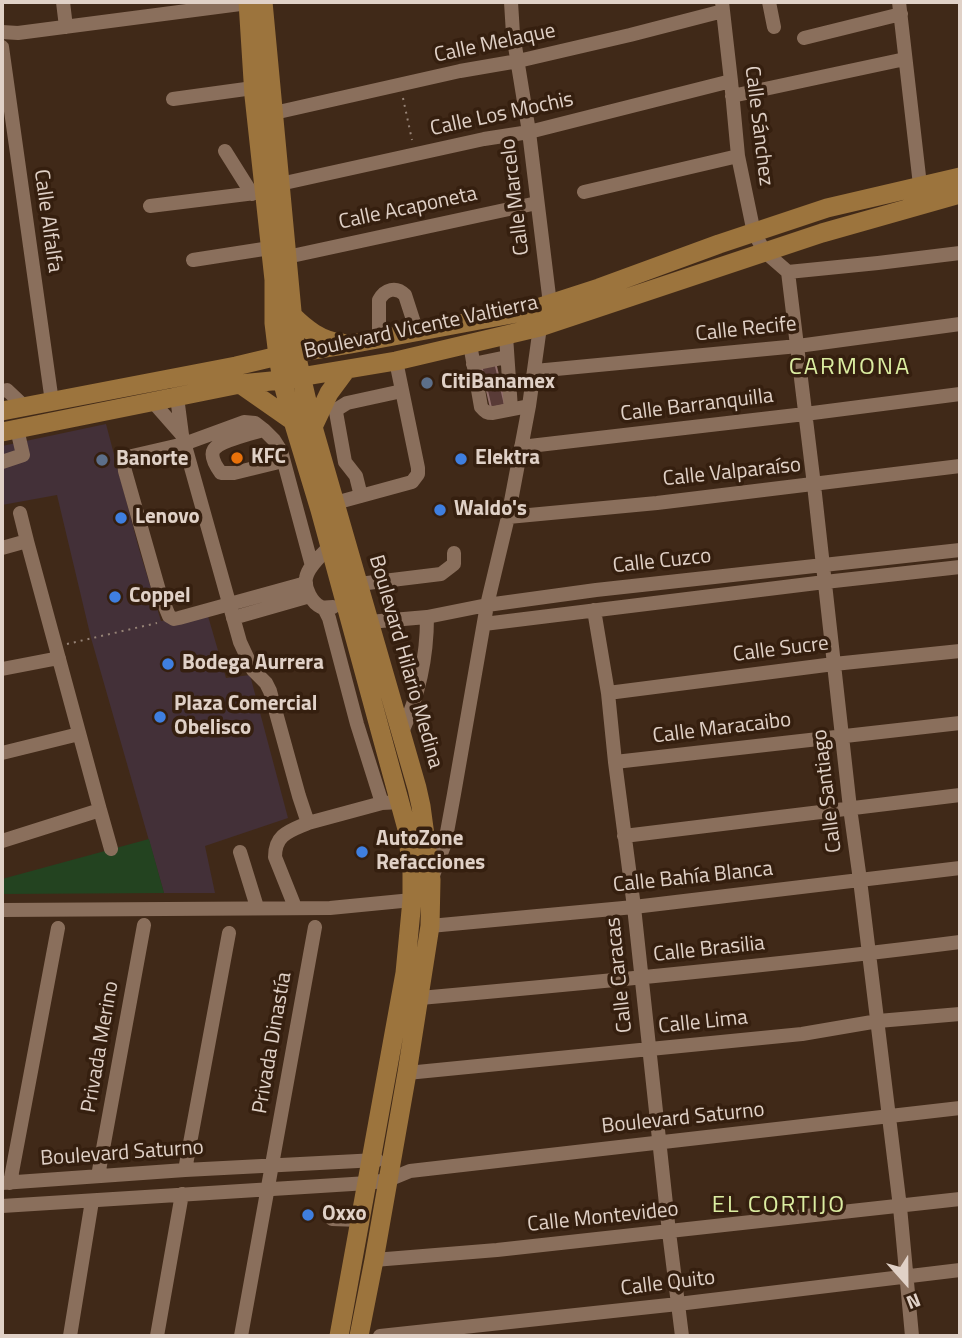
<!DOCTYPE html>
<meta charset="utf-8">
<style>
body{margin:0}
#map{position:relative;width:962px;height:1338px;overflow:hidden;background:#402918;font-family:"Titillium Web",sans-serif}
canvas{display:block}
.frame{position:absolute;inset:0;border:4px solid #e0d1c7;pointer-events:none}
.north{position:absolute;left:871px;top:1247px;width:70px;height:70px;-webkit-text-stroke:5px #351f0f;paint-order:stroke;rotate:159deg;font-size:19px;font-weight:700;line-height:28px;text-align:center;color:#e0d1c7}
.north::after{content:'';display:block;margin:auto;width:24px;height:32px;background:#e0d1c7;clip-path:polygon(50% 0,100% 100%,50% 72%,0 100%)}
</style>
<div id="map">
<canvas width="962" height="1338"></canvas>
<div class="frame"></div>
<div class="north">N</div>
</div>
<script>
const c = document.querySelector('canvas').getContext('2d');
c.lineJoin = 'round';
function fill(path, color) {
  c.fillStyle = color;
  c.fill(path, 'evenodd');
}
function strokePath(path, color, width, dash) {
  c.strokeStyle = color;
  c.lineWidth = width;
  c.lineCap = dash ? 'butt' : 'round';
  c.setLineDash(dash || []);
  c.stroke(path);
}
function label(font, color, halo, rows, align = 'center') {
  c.font = font + ' "Titillium Web",sans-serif';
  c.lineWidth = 7;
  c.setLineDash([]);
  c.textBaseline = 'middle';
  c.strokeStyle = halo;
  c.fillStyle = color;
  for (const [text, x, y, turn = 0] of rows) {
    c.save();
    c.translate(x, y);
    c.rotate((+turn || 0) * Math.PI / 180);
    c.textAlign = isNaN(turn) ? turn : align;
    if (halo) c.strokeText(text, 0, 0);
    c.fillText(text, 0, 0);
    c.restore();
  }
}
fill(new Path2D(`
 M106,424L139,549L161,621L208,616L226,678L250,675L288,818L205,846L215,893H164L91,638L57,495L2,505V446Z`), '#433038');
fill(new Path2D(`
 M149,839L164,893L2,894V879Z`), '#234320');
const building = new Path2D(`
 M495,362L505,405L491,408L481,365Z`);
fill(building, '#593b37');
strokePath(building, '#916f6b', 2);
strokePath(new Path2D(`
 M403,98L412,140
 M67,644L157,623`), '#968376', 2, [2, 5]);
strokePath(new Path2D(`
 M63,2L66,27
 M511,2L513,34L529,132L550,304
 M722,2L731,81L738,156L754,233L765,252L788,272L814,485L850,808L860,880L900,1207L912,1336
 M769,2L774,27
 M899,2L920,185
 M2,32L18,33L248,3
 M804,38L901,14
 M2,47L52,402
 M732,96L905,59
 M173,99L253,88
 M274,113L460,71L518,61L630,35L723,11
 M225,151L252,194
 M280,184L484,139L529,132L731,81
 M584,192L738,156
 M150,206L263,192
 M287,257L537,203
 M193,260L270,248
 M788,272L878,263L960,253
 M506,336L511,409
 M379,339V300C385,289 396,286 405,295L417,332
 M470,344L481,407C485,412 487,413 493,413L529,406
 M473,364L507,357
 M535,371L798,346L960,324
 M2,391L7,390L25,407
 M177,397L182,435L240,642L253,670L266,683L270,691L299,796L308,823L382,803L401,802
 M153,402L182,435
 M264,430C255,432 246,435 236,438C214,445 204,450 221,473H234L283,461
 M521,447L805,414L960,394
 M2,462L23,455L17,429
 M361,496L356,476L345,462L336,412L339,408L347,403L402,391
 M335,503L412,482L418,474V468L396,361
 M20,513L27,541
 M508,517L657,503L960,466
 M330,546C322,555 308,566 306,578C304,588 312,603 321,607C325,608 329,607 333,607
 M2,548L27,541L100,810L2,841
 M306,583L179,618L174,619L169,616L160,594L125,471L124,461L132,456L184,444L244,422L255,423L264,430L274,440L281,451L312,566
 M359,584L441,574L454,564V553
 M324,608L329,618L357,724L382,803
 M594,610L608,693L615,762L634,907L669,1232L682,1336
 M233,618L310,596
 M369,622L427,617L487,605L596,590L960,550
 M484,624L825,582L960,567
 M2,669L59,658
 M608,693L834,664L960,651
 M402,732C419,695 427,658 427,617
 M2,753L79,734
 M615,762L960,723
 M100,810L111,849
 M624,836L960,795
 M240,852L257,907
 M432,878L445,843L454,794L487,605L508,517L529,406L540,327
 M295,907L275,857C275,834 290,831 308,823
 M2,910L330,908L412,900
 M430,926L634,907L960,868
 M420,998C600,982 781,965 960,942
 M407,1073L802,1034L878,1021L960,1014
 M185,1170L229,933
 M98,1176L144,925
 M2,1183L185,1170L377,1160
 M10,1183L58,928
 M2,1206L368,1183L388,1180L410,1171L960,1108
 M332,1219L360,1220
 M374,1260L497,1250L960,1199
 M70,1336L92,1201
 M157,1336L182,1194
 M241,1336L315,927
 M380,1336L678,1304L960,1270`), '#8a6f5c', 14);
strokePath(new Path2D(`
 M248,2L254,96L274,280V323L278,356L282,380L293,421L320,510L407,829L412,873V900L405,973L339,1336
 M263,2L296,354L313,427L417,788L421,806L431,880L430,926L407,1073L374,1260L359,1336
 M292,315C306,329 321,341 342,343
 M240,384L293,421
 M2,411L236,366L278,356L351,344L528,311L599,288L719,244L827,208L960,177
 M313,427L329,393L346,370
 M2,432L240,384L282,380L396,361L540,327L822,233L960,194`), '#9c743d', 19);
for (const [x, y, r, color] of [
 [427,383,7,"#5c6f8a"],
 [237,458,7,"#e8710a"],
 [461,459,7,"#3f7fe0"],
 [102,460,7,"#5c6f8a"],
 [440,510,7,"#3f7fe0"],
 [121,518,7,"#3f7fe0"],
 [115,597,7,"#3f7fe0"],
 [168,664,7,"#3f7fe0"],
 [160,717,7,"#3f7fe0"],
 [362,852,7,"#3f7fe0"],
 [308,1215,7,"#3f7fe0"]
]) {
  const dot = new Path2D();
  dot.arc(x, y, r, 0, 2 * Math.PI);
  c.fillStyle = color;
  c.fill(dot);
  strokePath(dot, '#351f0f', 2.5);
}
label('21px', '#e0d1c7', '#351f0f', [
 ["Calle Melaque",495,44,-12],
 ["Calle Los Mochis",502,115,-12],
 ["Calle Sánchez",758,126,83],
 ["Calle Marcelo",516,197,-97],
 ["Calle Acaponeta",408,209,-12],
 ["Calle Alfalfa",47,221,82],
 ["Boulevard Vicente Valtierra",421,328,-12],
 ["Calle Recife",746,330,-6],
 ["Calle Barranquilla",697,406,-7],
 ["Calle Valparaíso",732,473,-6],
 ["Calle Cuzco",662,562,-6],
 ["Calle Sucre",781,650,-7],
 ["Boulevard Hilario Medina",405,662,74],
 ["Calle Maracaibo",722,729,-7],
 ["Calle Santiago",828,791,-97],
 ["Calle Bahía Blanca",693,878,-6],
 ["Calle Brasilia",709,950,-6],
 ["Calle Caracas",620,975,-96],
 ["Calle Lima",703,1023,-6],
 ["Privada Dinastía",273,1043,-80],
 ["Privada Merino",101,1047,-80],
 ["Boulevard Saturno",683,1119,-6],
 ["Boulevard Saturno",122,1154,-4],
 ["Calle Montevideo",603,1218,-6],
 ["Calle Quito",668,1284,-7]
]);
label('bold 21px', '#e0d1c7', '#351f0f', [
 ["CitiBanamex",441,383],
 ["KFC",251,458],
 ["Elektra",475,459],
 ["Banorte",116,460],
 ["Waldo's",454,510],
 ["Lenovo",135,518],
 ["Coppel",129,597],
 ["Bodega Aurrera",182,664],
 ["Plaza Comercial",174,705],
 ["Obelisco",174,729],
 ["AutoZone",376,840],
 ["Refacciones",376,864],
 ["Oxxo",322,1215]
], 'left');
c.letterSpacing = '2px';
label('24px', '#dbeda1', '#351f0f', [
 ["CARMONA",850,368],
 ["EL CORTIJO",779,1206]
]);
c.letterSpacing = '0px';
</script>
